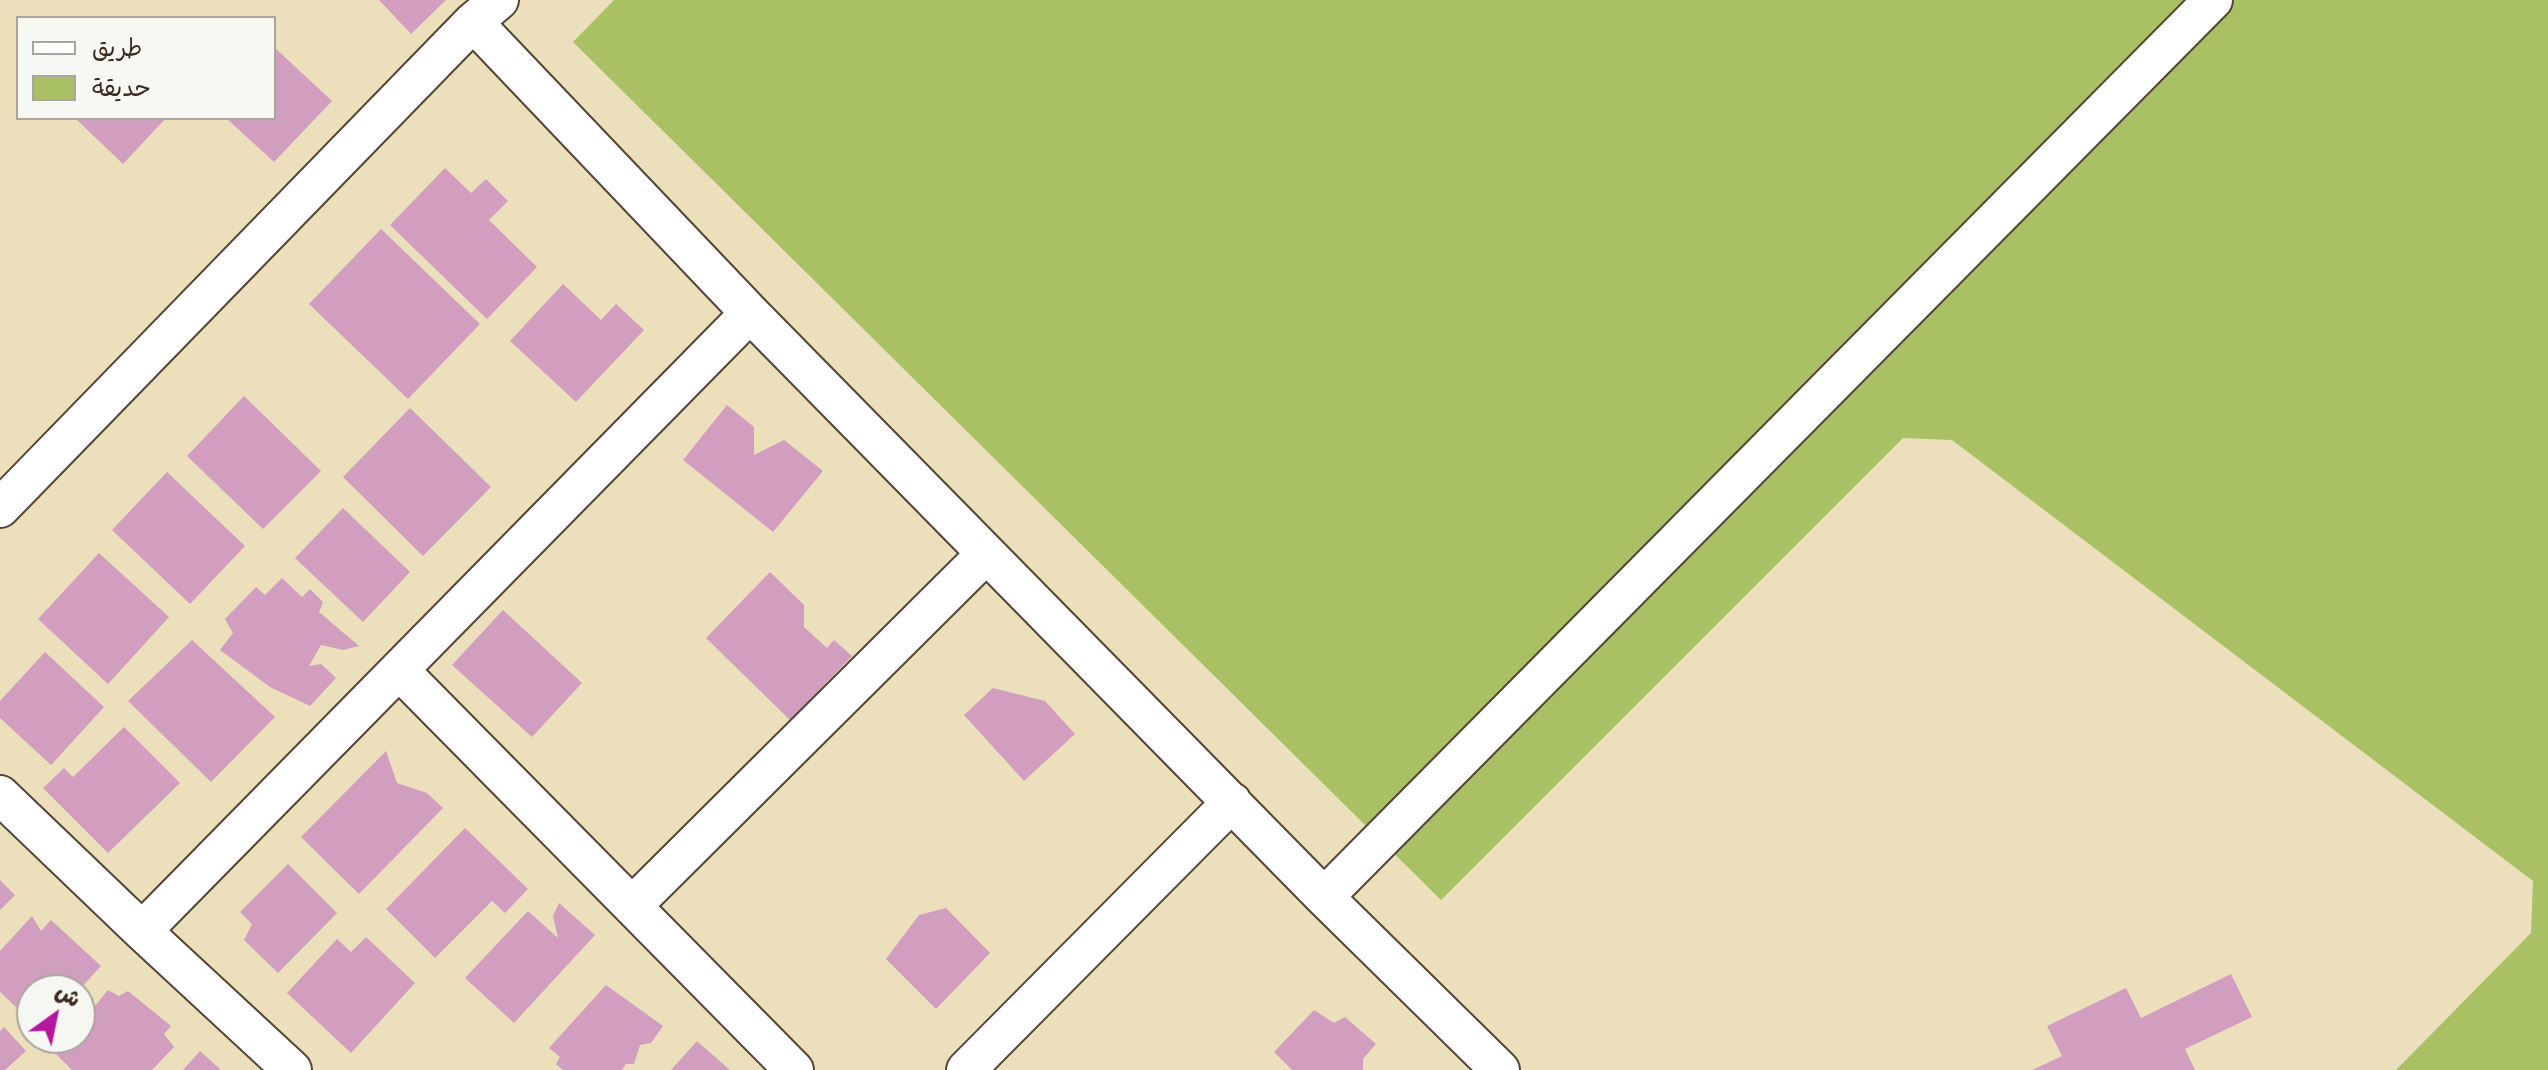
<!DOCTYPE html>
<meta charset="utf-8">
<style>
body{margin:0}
#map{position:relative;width:2548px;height:1070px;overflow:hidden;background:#ebdfbc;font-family:Sriracha,"Playpen Sans Arabic",sans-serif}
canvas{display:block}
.legend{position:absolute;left:16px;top:16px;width:260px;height:104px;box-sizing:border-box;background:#f6f6f2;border:2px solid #aba49d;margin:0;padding:10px 14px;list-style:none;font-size:24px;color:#3b2a1e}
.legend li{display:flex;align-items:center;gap:16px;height:40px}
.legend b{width:40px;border:2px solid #aba49d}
.north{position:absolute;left:16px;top:974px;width:80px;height:80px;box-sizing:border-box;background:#f6f6f2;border:2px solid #aba49d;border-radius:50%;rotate:33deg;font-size:22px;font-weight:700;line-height:32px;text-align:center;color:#3b2a1e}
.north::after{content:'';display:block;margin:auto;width:28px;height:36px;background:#b5179e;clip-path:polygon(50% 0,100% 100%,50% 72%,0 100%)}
</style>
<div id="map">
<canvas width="2548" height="1070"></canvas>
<ul class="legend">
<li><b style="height:10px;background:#fff"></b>طريق</li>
<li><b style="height:22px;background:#aac065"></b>حديقة</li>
</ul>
<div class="north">ش</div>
</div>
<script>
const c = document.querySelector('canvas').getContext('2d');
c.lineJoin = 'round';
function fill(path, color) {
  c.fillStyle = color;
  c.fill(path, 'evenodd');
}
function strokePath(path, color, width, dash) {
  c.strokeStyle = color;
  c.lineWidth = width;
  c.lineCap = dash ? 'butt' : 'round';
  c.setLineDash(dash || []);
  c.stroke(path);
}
fill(new Path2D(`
 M614,0H2548V1070H2396L2531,933L2533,881L1952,440L1903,438L1441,900L573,42Z`), '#aac065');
fill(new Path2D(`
 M379,0H446L411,34Z
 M274,47L332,101L274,162L226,118H274Z
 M75,118H166L123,164Z
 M445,168L471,193L486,179L508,201L489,220L537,267L487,319L390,225Z
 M381,229L480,324L408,399L309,304Z
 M563,284L601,320L616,304L644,330L576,402L510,341Z
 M244,396L321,471L263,529L187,456Z
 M727,405L754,427V455L784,440L823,471L773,532L683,460Z
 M410,408L491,487L423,556L343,477Z
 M167,472L245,546L190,604L112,530Z
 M343,508L410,572L363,622L295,558Z
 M99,553L169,617L108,684L38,619Z
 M770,572L804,605V627L827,648L834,640L852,656L790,720L706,638Z
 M282,578L302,597L310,589L323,602L319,612L359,646L343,650L321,645L309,666L321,664L336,678L310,706L270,687L220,650L233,633L225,619L256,587L265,595Z
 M503,610L582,683L532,737L452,665Z
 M192,640L275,717L211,782L128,701Z
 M45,652L104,707L51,765L0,718V701Z
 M993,688L1045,701L1075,734L1024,781L964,715Z
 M124,727L180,783L108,853L43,788L64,768L73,777Z
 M386,751L397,783L427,793L443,808L359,894L301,837Z
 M465,828L528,889L505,913L492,901L435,958L386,909Z
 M288,864L337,913L278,973L244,940L252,924L240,912Z
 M0,880L15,895L0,910Z
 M559,903L595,935L514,1023L465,978L528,911L558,938L553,916Z
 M946,908L990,953L936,1009L886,959L919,915Z
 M32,916L41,931L51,920L101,966L79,990H32V1022L0,992V951Z
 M366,937L415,983L351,1053L287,993L337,939L351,952Z
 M2231,974L2252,1017L2185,1049L2195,1070H2032L2062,1056L2047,1026L2126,988L2141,1018Z
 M606,985L663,1026L651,1043L640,1045L634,1064H626L622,1070H563L556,1064L560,1057L549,1048Z
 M108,990L119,996L128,991L171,1026L164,1034L174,1047L152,1070H72L54,1052L66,1038H80V1024Z
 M1314,1010L1334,1023L1345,1017L1376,1044L1363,1059V1070H1292L1274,1052Z
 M4,1027L26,1051L5,1070H0V1031Z
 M697,1041L730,1070H671Z
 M200,1051L221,1070H183Z`), '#d19ebf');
const minor = new Path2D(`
 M473,22L750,313L1324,897L1500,1070
 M0,508L473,22L499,0
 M399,670L794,1070
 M0,795L142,931L292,1070
 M1324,897L2213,0
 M632,906L986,554
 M142,931L750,313
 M966,1070L1232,802`);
strokePath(minor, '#554536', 42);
strokePath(minor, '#fff', 38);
</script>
